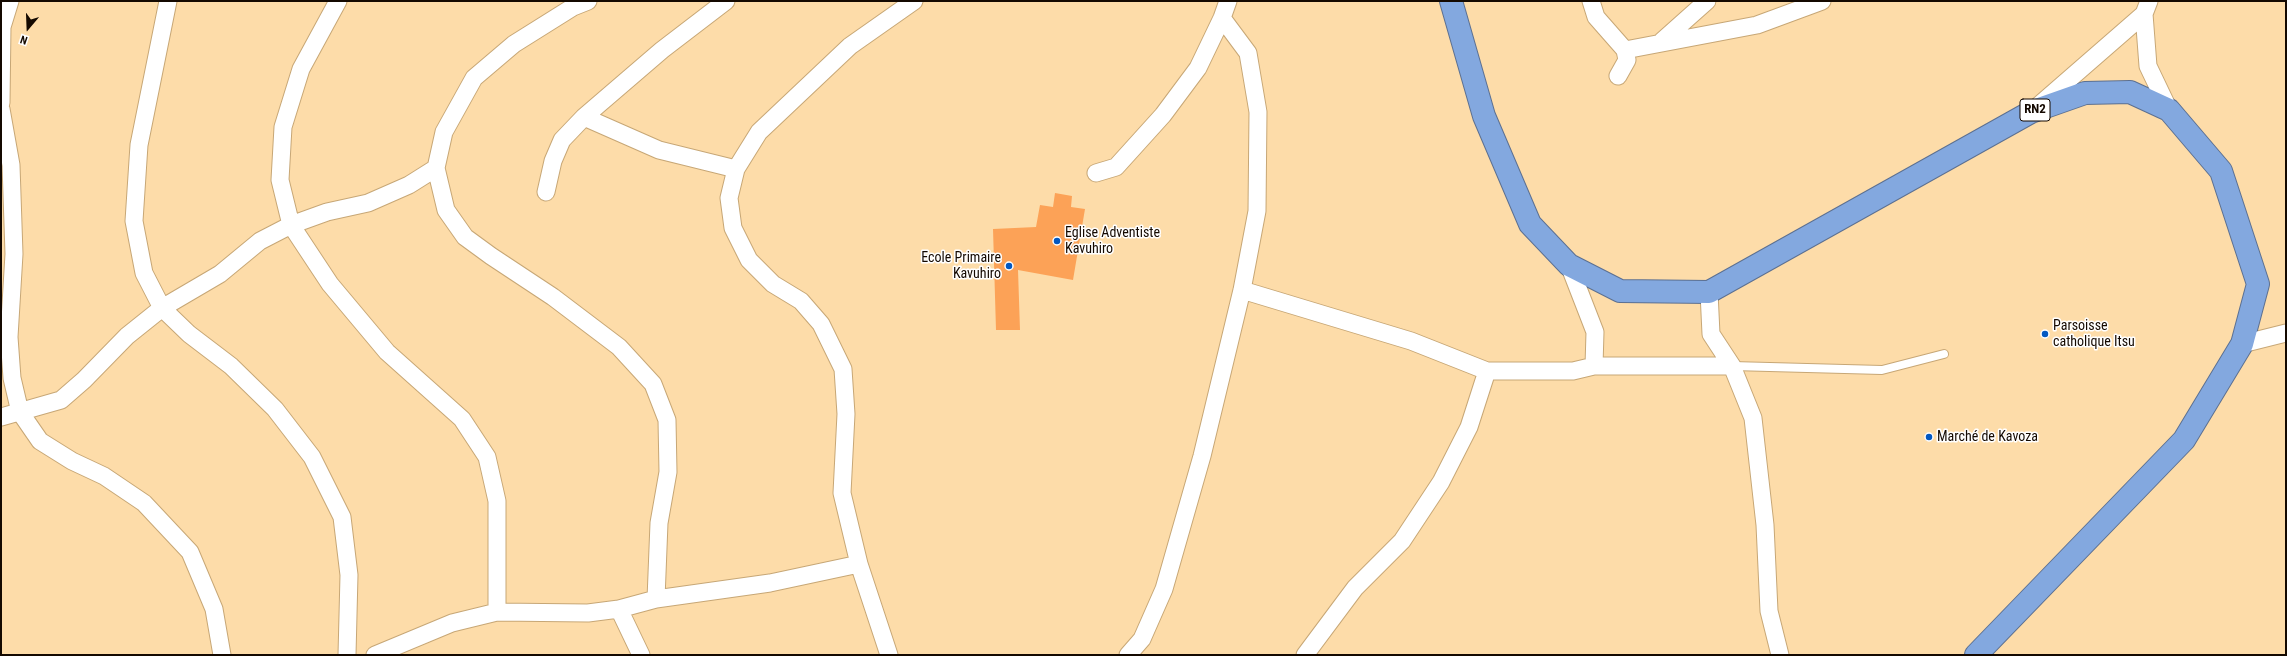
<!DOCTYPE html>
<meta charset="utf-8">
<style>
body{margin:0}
#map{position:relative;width:2287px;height:656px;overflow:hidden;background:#fddca9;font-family:"Roboto Condensed",sans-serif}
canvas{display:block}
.frame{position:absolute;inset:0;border:2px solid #140900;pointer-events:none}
.north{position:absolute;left:8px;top:8px;width:40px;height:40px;-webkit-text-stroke:3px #fff;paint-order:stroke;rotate:199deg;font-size:11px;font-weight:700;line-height:16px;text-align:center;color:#140900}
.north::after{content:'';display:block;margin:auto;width:14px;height:18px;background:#140900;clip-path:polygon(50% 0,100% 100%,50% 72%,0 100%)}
</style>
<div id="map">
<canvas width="2287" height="656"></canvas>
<div class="frame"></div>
<div class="north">N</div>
</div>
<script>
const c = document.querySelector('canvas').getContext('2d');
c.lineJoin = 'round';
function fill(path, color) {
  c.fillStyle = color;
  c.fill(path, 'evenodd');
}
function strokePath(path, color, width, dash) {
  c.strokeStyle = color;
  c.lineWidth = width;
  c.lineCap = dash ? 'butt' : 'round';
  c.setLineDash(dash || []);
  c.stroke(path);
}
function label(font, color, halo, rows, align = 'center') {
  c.font = font + ' "Roboto Condensed",sans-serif';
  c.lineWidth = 3;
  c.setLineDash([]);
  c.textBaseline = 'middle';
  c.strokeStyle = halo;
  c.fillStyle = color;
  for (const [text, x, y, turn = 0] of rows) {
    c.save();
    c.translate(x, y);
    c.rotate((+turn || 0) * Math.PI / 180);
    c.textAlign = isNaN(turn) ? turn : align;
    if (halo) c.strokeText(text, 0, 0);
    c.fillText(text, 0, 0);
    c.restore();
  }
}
fill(new Path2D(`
 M1055,193L1072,196L1071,207L1085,209L1073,280L1018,270L1020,330H996L993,229L1036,227L1040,205L1053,207Z`), '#fca257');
const lane = new Path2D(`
 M1732,366L1882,370L1944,354`);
const street = new Path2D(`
 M168,1L139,145L134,221L144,273L162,308L189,334L231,366L275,409L312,457L342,517L349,575L347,655
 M338,1L301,69L283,127L280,180L291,225L330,284L387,352L462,419L487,457L497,501V612
 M588,1L573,7L514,44L474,78L444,132L436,168L446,210L465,237L491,256L553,297L619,347L653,384L667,420L668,472L659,523L656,599
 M1591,1L1596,17L1625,50L1627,60L1618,76
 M2144,14L2148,66L2169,110
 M1662,41L1707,1
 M1625,50L1757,25L1822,1
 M1,103L2,27L10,1
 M2036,108L2144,14L2149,1
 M1,109L11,165L14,254L9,337L12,378L20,412L40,441L72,461L104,476L144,503L190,552L214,609L222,655
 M584,117L659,150L736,169
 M1096,173L1116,167L1163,115L1198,68L1222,18L1228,1
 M546,192L553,161L562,140L584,117L662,50L726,1
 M1569,265L1595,332L1594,366
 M1242,290L1411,341L1487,371H1573L1594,366H1732
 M1709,292L1711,334L1732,366L1753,418L1765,525L1769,611L1780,655
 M2242,344L2286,333
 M1,417L61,400L84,380L127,336L162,308L220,274L260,241L291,225L327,212L368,203L409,185L436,168
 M619,609L641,655
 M375,655L452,623L497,612L588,613L619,609L656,599L770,583L859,564
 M889,655L859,564L842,493L846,414L843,369L821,324L801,301L773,284L749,260L733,228L729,198L736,169L759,132L850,46L914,1
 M1128,655L1142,639L1164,589L1202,456L1242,290L1257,211L1258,112L1248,53L1222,18
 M1305,655L1355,588L1402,541L1441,482L1469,427L1487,371`);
const highway = new Path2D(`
 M1451,1L1484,116L1530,224L1569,265L1620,291L1709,292L2031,112L2085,93L2130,92L2169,110L2221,171L2258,284L2242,344L2184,440L1976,655`);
strokePath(lane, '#c7a776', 10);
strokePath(street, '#c7a776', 19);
strokePath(highway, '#5c7091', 24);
strokePath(lane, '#fff', 8);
strokePath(street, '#fff', 17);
strokePath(highway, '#83a8df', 22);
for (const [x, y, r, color] of [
 [1057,241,4,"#0258c2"],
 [1009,266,4,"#0258c2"],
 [2045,334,4,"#0258c2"],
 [1929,437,4,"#0258c2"]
]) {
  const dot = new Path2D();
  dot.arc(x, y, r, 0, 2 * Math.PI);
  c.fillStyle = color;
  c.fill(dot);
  strokePath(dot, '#fff', 1.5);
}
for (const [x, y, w] of [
 [2035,110,30]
]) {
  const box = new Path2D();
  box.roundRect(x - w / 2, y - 11, w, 22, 3);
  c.fillStyle = '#fff';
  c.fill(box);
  strokePath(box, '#140900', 1);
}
label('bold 13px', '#140900', null, [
 ["RN2",2035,110]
]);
label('14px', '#140900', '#fff', [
 ["Eglise Adventiste",1065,233],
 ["Kavuhiro",1065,249],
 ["Ecole Primaire",1001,258,"right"],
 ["Kavuhiro",1001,274,"right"],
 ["Parsoisse",2053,326],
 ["catholique Itsu",2053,342],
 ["Marché de Kavoza",1937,437]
], 'left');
</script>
